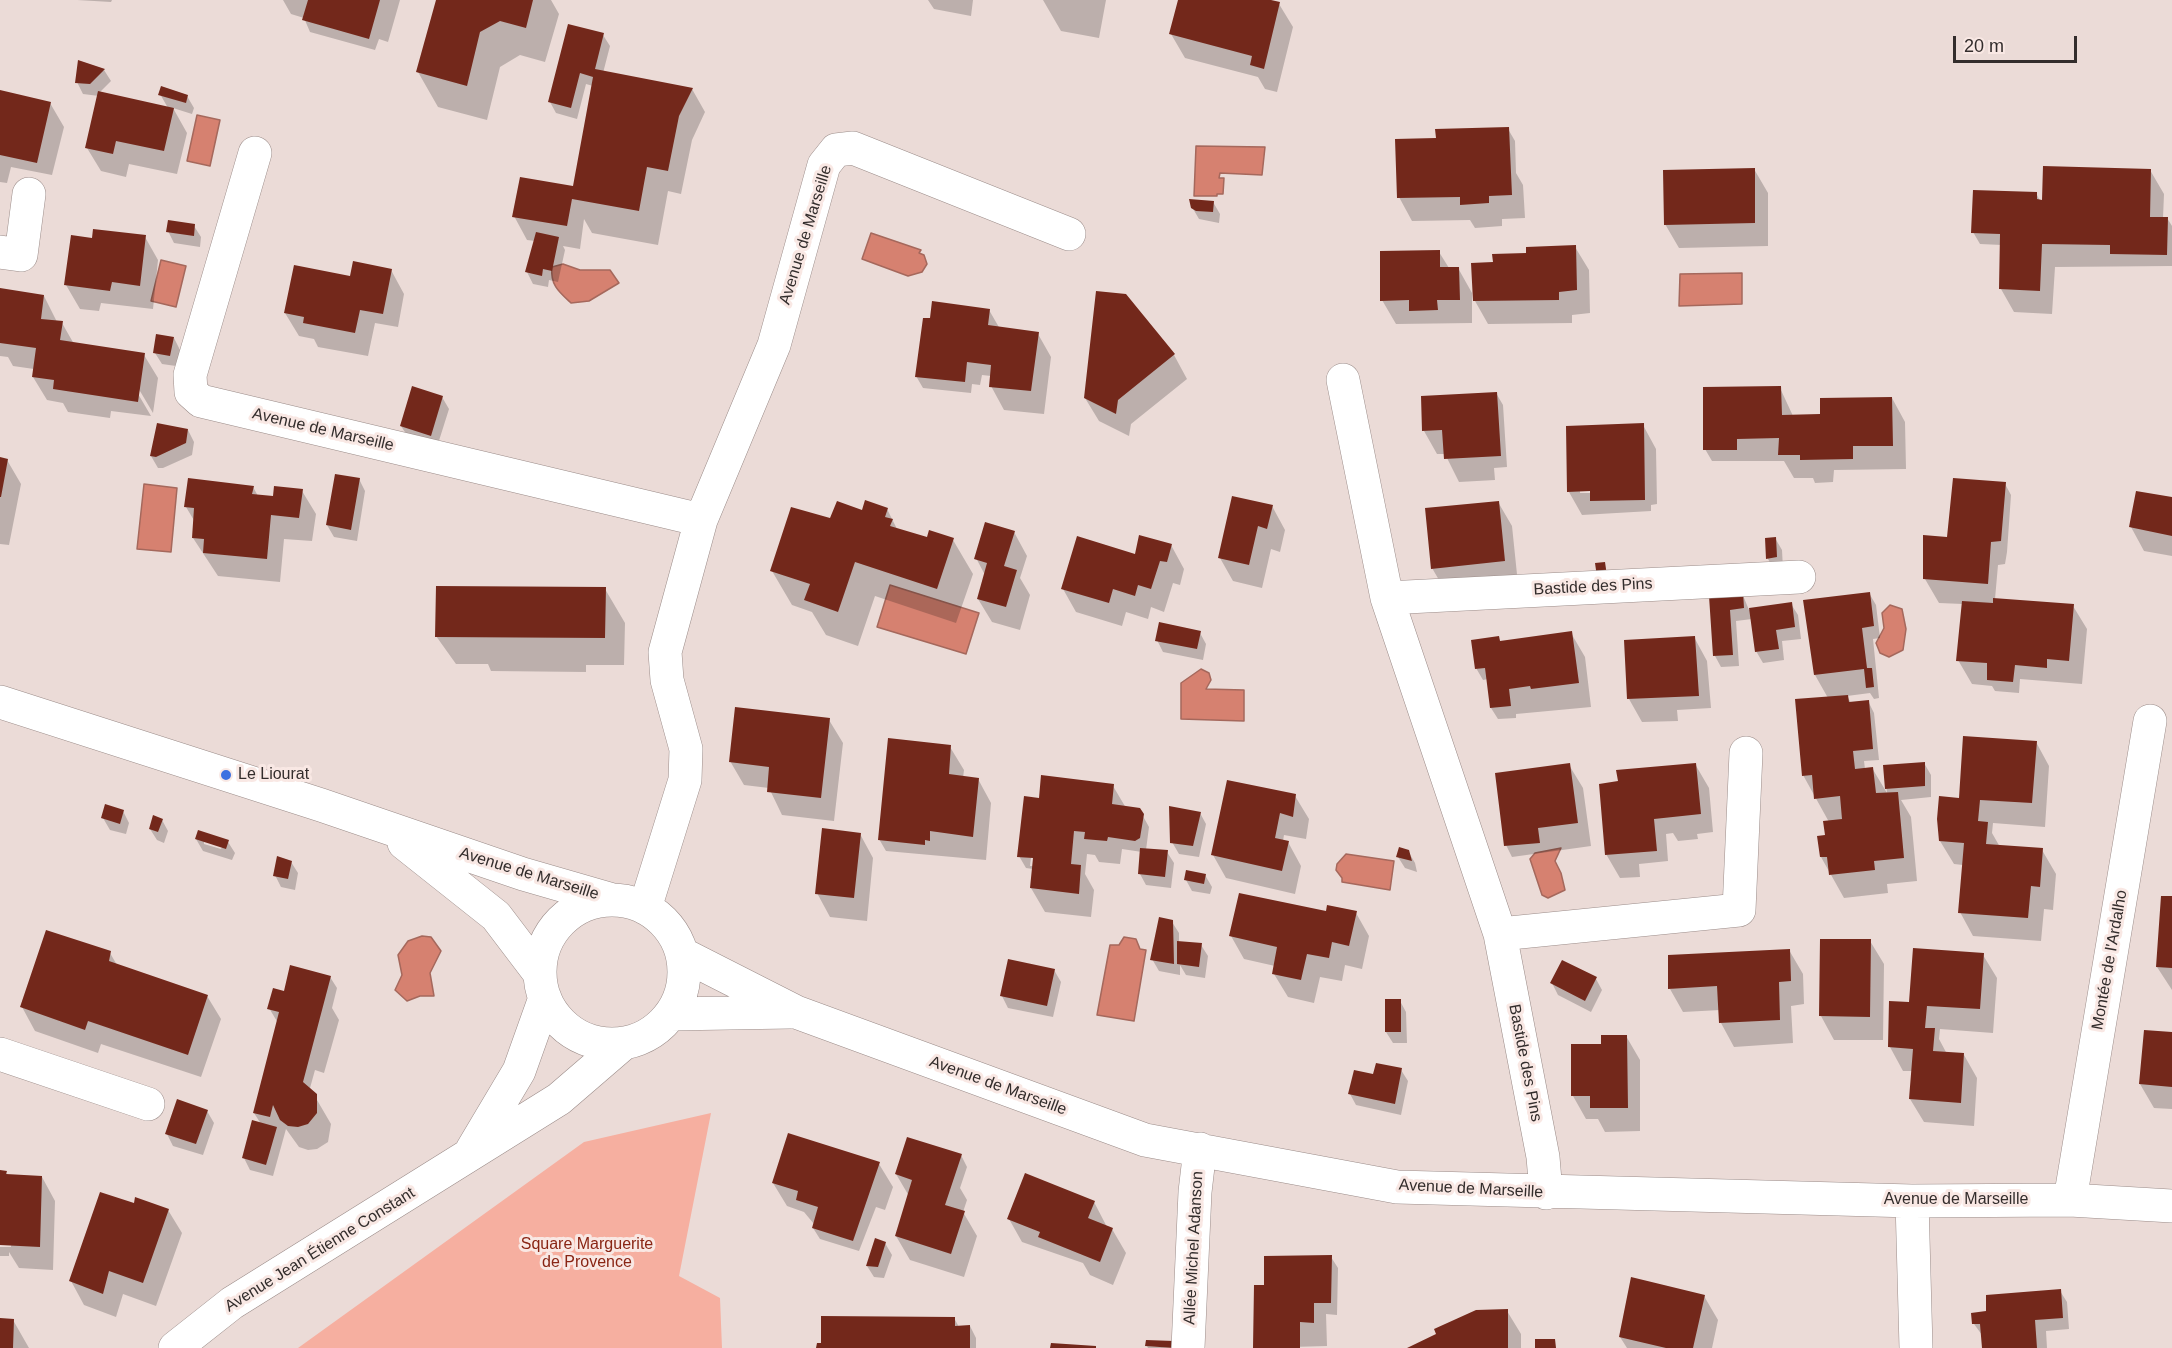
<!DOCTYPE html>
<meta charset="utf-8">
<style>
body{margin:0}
#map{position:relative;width:2172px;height:1348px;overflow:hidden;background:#ebdbd7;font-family:Arial,sans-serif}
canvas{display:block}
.scale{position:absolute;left:1953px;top:36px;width:124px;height:27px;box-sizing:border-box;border:3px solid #332d2c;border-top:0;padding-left:8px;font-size:18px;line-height:21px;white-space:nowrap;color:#332d2c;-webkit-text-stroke:4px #f9e8e4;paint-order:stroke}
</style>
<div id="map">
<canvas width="2172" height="1348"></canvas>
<div class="scale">20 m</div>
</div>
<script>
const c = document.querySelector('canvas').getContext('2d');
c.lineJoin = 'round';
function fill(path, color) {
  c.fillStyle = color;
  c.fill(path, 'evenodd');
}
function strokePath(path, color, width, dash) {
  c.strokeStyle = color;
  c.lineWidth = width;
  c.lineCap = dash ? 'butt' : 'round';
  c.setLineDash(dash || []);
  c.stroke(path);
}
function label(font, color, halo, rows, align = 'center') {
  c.font = font + ' Arial,sans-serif';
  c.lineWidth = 6;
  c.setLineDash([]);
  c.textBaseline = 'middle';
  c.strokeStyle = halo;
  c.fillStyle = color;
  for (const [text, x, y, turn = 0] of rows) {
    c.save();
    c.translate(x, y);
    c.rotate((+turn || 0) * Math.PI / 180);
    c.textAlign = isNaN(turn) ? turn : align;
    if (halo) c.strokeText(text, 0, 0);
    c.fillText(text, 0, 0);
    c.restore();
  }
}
fill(new Path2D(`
 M711,1113L679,1276L720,1298L722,1348H298L584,1142Z`), '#f6afa0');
const water = new Path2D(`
 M197,115L220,120L210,166L187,161Z
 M1196,146L1265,147L1262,175L1220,173L1219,178H1224L1223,194H1217V196H1194Z
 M871,233L921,250L919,253L924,255L927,264L922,272L908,276L862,259Z
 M161,260L186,266L176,307L151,301Z
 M563,264L580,270H610L619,283L589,301L571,303C559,292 550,285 552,267Z
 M1742,273V304L1679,306L1680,274Z
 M144,484L177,488L171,552L137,549Z
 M890,585L979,613L966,654L877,627Z
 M1890,605L1902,609L1906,629L1903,650L1889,657L1880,653L1876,643L1884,628L1882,613Z
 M1201,669L1209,673L1211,680L1206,689L1244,690V721L1181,719V683Z
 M1561,848L1555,861L1561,873L1565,890L1548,898L1542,895L1530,859L1535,853Z
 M1346,854L1394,861L1390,890L1342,882V878L1336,870L1337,864Z
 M422,936L431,937L441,951L430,973L434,996H420L407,1001L395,990L402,975L398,955L408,941Z
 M1124,937L1136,939L1140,949L1146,950L1134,1021L1097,1015L1110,945H1119Z`);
fill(water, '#d68170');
strokePath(water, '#a5685c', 1.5);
fill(new Path2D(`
 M77,0H112L111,2Z
 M283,0H400L388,42L379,39L375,50L310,32L304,18L291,14Z
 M438,0H551L559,14L545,62L520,55L500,67L487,120L438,107L418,72Z
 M928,0H973L971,16L934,9Z
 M1043,0H1106L1099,38L1061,31Z
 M1180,0H1265L1279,4L1293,27L1277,92L1265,89L1258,77L1185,58L1171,34Z
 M603,35L610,46L603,73L692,89L705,112L692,140L681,194L668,191L658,245L592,233L584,219L580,249L563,246L565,250L558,282L549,280L548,287L533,284L527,272L535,241L527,240L514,216L573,190L593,86L586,84L577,119L556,113L550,102Z
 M104,70L111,81L99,93L168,108L160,94L187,96L194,108L192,114L173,108L187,133L177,174L129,164L126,177L101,171L87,148L99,96L83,94L77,82Z
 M0,92L50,103L64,127L52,175L11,167L7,183L0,182Z
 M1508,129L1515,141L1516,173L1523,185L1525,218L1502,219V226L1475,228L1470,220L1412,221L1399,197L1437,139Z
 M1754,169L1768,193V246L1679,248L1665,224Z
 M2150,170L2164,194L2163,218H2167L2172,226V266L2055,267L2052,314L2014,312L2001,289L2002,245L1980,244L1973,232L2036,193L2040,201Z
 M1213,202L1220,214L1219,223L1199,219L1192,207Z
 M194,226L201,237L200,247L174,243L168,231Z
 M145,237L158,260L153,309L101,303L99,311L80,309L66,285L94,239Z
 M1575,247L1589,270L1590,313L1572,315V323L1488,324L1475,301L1528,254Z
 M1439,252L1449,268H1458L1472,293V323L1396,324L1382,300Z
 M391,270L404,294L398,327L375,323L368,356L318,347L314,339L299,336L285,313L351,278Z
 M0,290L44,296L57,322L62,323L74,344L144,355L158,378L153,413L137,386L134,387L151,416L111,411L110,418L68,412L63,403L47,400L33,377L34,369L13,366L8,357L0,356Z
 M1126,296L1174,355L1187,379L1131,424L1129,436L1099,421L1085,398Z
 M989,310L1000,329L1038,334L1051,357L1044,414L1004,410L991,386V376L982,375L980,385L972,384L971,393L923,388L916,376Z
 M174,338L180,350L176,366L162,364L155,353Z
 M1780,388L1793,416H1822L1892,398L1905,422L1906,469L1834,470L1833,482L1815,483L1813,478H1794L1784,461H1712L1705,449Z
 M1496,393L1503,405L1507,467L1494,468L1495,480L1459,482L1445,454H1437L1424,431Z
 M442,397L449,409L437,447L408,437L401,426Z
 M1643,425L1656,449L1657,504L1651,505V511L1582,515L1569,492ZM1580,490H1597V493H1580Z
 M188,430L194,442L192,455L163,468H158L151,456Z
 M0,459L7,460L21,484L9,545L0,544Z
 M359,479L365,491L357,541L334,537L327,525Z
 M2005,484L2011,495L2007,552L2005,564L1998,565L1995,599L2073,606L2087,629L2082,684L2020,679L2019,693L1995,691L1992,686L1972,684L1958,660L1963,604L1939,603L1925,579L1949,538Z
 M253,487L258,496L274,498L302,491L316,514L312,541L284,539L280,582L218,576L193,538L195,522L186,507Z
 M2172,499V556L2144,551L2131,527Z
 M1498,502L1512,526L1518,584L1446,592L1432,568Z
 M1272,506L1285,530L1280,552L1271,549L1262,588L1233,581L1220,558Z
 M887,509L897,529L928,539L953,540L973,574L956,623L875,596L858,646L826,635L812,612L792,605L772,571L831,520L863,511Z
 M1014,532L1027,556L1020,578L1030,595L1020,630L992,622L978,599L985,575L976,558Z
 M1775,538L1782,550L1783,569L1774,570L1768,559L1767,539Z
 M1171,545L1184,569L1180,585L1173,583L1164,612L1151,607L1148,619L1126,612L1122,626L1076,612L1063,589L1136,556Z
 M605,589L625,623L624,665H586V672L491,671L488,664H456L436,636Z
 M1742,593L1749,610L1791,604L1798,615L1801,639L1782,641L1784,660L1763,663L1756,651L1752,619L1736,621L1739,666L1721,667L1715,656L1711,597Z
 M1869,593L1876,605L1880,638L1873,639L1879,698L1874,699L1870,693L1847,696L1851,703L1868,701L1874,713L1879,760L1864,761L1865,769L1872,768L1887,793L1884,766L1924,763L1931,775V797L1901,800L1911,817L1917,881L1887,884L1888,893L1844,898L1821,857L1829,822L1803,775L1828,698L1815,675L1810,635Z
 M1200,633L1206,644L1203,660L1163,652L1157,640Z
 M1571,633L1585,657L1591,707L1516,714V718L1498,719L1491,708L1488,679L1483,680L1476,668L1498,638L1501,642Z
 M1694,637L1707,661L1711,708L1677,710L1678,721L1642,722L1629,699Z
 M829,720L843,743L834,821L782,815L769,788L744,785L730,761Z
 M2036,742L2049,766L2045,827L1993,823L1992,833L2000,847L2042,850L2056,874L2053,910L2044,909L2041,941L1973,936L1960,912L1963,865L1954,864L1940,841L1960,799Z
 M950,747L964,770L963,778L978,779L991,803L986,860L886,851L879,839Z
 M1695,764L1709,788L1713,832L1697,834L1698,839L1678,841L1673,833L1666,834L1668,861L1639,864L1640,877L1620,878L1606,854Z
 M1569,765L1583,788L1591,846L1512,857L1506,845Z
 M1113,786L1126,808L1139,809L1149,827L1146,850L1167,852L1174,863L1171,888L1146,885L1140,874L1142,852L1122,849L1120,864L1099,862L1095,855L1087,854L1085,874L1094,890L1091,917L1045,912L1031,888L1033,869L1026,868L1019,856L1040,799ZM1035,825L1033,866H1030Z
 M1295,796L1309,819L1306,839L1284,835L1283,841L1288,842L1301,866L1295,894L1226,878L1213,855Z
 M123,811L129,823L126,834L110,830L103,818Z
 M1200,813L1206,824L1199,857L1179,854L1172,842Z
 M162,820L168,831L164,843L157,840L150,829Z
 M860,834L873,858L867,921L830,917L817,893Z
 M196,839L228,842L235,853L232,860L203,851ZM204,841L222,847L221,849L204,844Z
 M1408,851L1415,863L1417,872L1405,868L1398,857Z
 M291,862L298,873L295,890L281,887L275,875Z
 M1205,875L1212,887L1210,894L1192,891L1186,880Z
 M2172,898V990L2157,967Z
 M1328,913H1356L1369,936L1362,969L1345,965L1342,981L1320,977L1314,1003L1288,997L1274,974L1275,966L1244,959L1231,936Z
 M1172,922L1179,933V943L1201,945L1208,956L1205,978L1186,975L1180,965V975L1159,971L1152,959Z
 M1870,941L1884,964L1883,1040H1834L1821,1016Z
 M1789,950L1803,974L1804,1004L1791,1006L1793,1043L1734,1047L1721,1023L1720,1010L1683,1012L1670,989Z
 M110,953L117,965L207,996L221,1019L201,1077L101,1044L98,1053L35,1031L22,1007Z
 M1983,955L1997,978L1993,1033L1940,1029L1939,1039L1947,1054L1964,1055L1977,1078L1974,1126L1924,1122L1910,1099L1912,1071H1903L1890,1047L1910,1004Z
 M1054,970L1061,982L1053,1017L1008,1008L1002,996Z
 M330,977L337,988L332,1008L339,1020L324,1073L315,1070L310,1088L331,1124L328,1142L317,1149L308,1150L299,1147L286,1129L273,1176L250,1170L244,1158L261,1124L254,1113L278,1023L269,1008L286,992Z
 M1596,979L1602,990L1591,1012L1558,995L1552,983Z
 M1400,1001L1406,1012L1407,1043H1393L1386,1032Z
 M2172,1033V1109L2154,1108L2140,1084Z
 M1626,1036L1640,1060V1131L1605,1132L1598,1119H1586L1573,1096L1603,1046Z
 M1401,1070L1408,1081L1401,1115L1356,1105L1350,1094L1375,1076Z
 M207,1111L214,1123L203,1155L173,1146L167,1134Z
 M961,1155L967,1167L960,1188L967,1200L963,1212L977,1236L964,1277L910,1260L896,1236L909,1196L896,1174Z
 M879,1164L893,1187L885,1210L876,1207L859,1251L820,1239L813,1228L814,1224L804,1212L787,1206L773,1183Z
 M0,1172H6L8,1175L42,1177L55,1201L53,1270L19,1268L9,1252V1256H0V1247H11V1244H0Z
 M1094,1202L1107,1227L1112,1229L1126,1253L1113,1285L1090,1275L1083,1263L1022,1242L1009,1219Z
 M135,1205L168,1210L182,1233L156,1306L123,1294L116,1317L84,1305L71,1281Z
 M885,1243L892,1255L884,1278L874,1277L867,1266Z
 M1331,1257L1338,1268L1337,1315L1326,1314L1327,1346L1255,1348L1265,1286Z
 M2060,1291L2067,1302L2069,1329L2046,1331L2047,1348H1983L1982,1335L1974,1324L1985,1312Z
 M1704,1296L1718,1320L1712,1348H1627L1620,1337Z
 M1507,1311L1521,1334V1348H1410Z
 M954,1318L959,1327L970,1326L976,1338V1348H818Z
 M0,1320H13L29,1348H0Z
 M1147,1346L1176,1348H1148Z`), '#0003');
fill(new Path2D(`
 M308,0H380L369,39L302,20Z
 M436,0H533L526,28L500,21L480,32L467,86L416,72Z
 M1178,0H1271L1280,2L1264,69L1250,65L1252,56L1169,34Z
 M568,24L604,33L595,69L693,88L679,116L668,171L647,167L639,211L572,199L567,226L512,217L520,177L573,186L593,77L580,73L571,108L548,102Z
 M78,60L105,69L90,84L75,83Z
 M161,86L188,95L186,103L158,95Z
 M0,90L51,102L37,163L0,155Z
 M98,91L174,108L164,151L116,141L113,154L85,148Z
 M1509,127L1512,195L1489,196V203L1460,205V197L1397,198L1395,139L1436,138L1435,129Z
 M2043,166L2151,169L2150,217H2168L2167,255L2110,254V245L2042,244L2040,291L1999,289L2000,234L1971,233L1973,190L2037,192V199L2042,200Z
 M1755,168V223L1664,225L1663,170Z
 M1189,199L1214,201L1213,212L1196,211L1191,208Z
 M168,220L195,224L194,236L166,232Z
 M93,229L146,235L140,286L112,282L110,291L64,285L71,235L92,238Z
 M536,232L559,237L552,271L543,269L542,276L525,272Z
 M1576,245L1577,290L1559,292V300L1473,301L1471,263L1493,262L1492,254L1526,253V247Z
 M1440,250V267H1459L1460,300H1437L1438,310L1409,311V300L1380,301V251Z
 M353,261L392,269L383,314L360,310L355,333L303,323L304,317L284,313L294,265L350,276Z
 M0,288L44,295L41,319L63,321L60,340L145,353L138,402L53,389L54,380L32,377L36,348L0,343Z
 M1096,291L1126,294L1175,354L1118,400L1116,414L1084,398Z
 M932,301L990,309L988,325L1039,332L1031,391L989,387L991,365L967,362L965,382L915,377L923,318H930Z
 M156,334L174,337L170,356L153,353Z
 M412,386L443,396L431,436L400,426Z
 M1781,386L1782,415L1820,414V398L1892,397L1893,446H1853V459L1800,460V455H1778L1779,438L1737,439V450H1703V387Z
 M1497,392L1501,456L1444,459L1442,430L1422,431L1421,396Z
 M157,423L188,429L186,443L156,457L150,456Z
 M1644,423L1645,500L1590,501V491L1567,492L1566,426Z
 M0,457L8,459L1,497H0Z
 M335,474L360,478L351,530L326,525Z
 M188,478L254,486L252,494L273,496L274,486L303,489L299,518L271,515L267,559L203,553L204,539L192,538L194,508L184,507Z
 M1953,478L2006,482L2001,541L1991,542L1988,584L1923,579V535L1947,537Z
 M2136,491L2172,497V536L2129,527Z
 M1232,496L1273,505L1267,529L1258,526L1249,565L1218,558Z
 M865,500L888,508L885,517L893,519L890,526L927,537L929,530L954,538L937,589L855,562L838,612L804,600L810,584L770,571L791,507L830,518L837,501L862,510Z
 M1499,501L1505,561L1431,569L1425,508Z
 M985,522L1015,531L1004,566L1017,570L1006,607L977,599L987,563L974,559Z
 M1139,535L1172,544L1167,562L1160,561L1151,589L1138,585L1135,596L1113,589L1109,603L1061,589L1077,536L1135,554Z
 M1776,537L1777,557L1766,559L1765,538Z
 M1605,562L1607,576L1597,577L1595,563Z
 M436,586L606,587L605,638L435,637Z
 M1743,592L1744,608L1730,610L1733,655L1713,656L1709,596Z
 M1870,592L1874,626L1862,628L1867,668H1872L1874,687L1866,688L1864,669L1814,675L1803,600Z
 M1993,598L2074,604L2069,661L2047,659V668L2015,665L2013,682L1987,680V663L1956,661L1962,601L1993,603Z
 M1792,602L1795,627L1776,630L1779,649L1755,652L1749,608Z
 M1159,622L1201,631L1197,649L1155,641Z
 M1572,631L1579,683L1531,689L1530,686L1509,689L1511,706L1490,708L1485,668L1475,669L1471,640L1499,636L1500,641Z
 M1695,636L1699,696L1627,699L1624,640Z
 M1848,695L1849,702L1869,700L1873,749L1853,751L1855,769L1873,767L1876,793L1898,792L1904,858L1874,861L1875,870L1829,875L1827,857H1820L1817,836L1825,835L1823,821L1842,819L1840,796L1814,799L1812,775L1802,776L1795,699Z
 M735,707L830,718L821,798L767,792L769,767L729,762Z
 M1963,736L2037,741L2032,803L1980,800L1978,821L1988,822L1986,844L2043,848L2040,887L2031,886L2028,918L1958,913L1964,843L1939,841L1937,819L1939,796L1959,798Z
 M888,738L951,745L949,774L979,778L973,837L930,831V841L925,840V845L878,840Z
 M1925,762V786L1885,789L1883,765Z
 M1570,763L1578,823L1538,828L1540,843L1504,846L1495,773Z
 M1696,763L1701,814L1654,819L1657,851L1605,855L1599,784L1618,781L1616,770Z
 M1041,775L1114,784L1112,804L1140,808L1144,814L1140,838L1135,841L1108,837L1107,841L1084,839L1085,832L1074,831L1071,864L1081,865L1079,894L1030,888L1033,858L1017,857L1024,796L1039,798Z
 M1227,780L1296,794L1293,817L1280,813L1275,838L1289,841L1282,871L1211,855Z
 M105,804L124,810L120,824L101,818Z
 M1169,806L1201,812L1193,846L1170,843Z
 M153,815L163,819L158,832L149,829Z
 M822,828L861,833L854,898L815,894Z
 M198,830L229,840L226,849L195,839Z
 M1399,847L1409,850L1412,861L1396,857Z
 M1140,848L1168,850L1165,877L1138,874Z
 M277,856L292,861L288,879L273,876Z
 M1186,870L1206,874L1204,884L1184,880Z
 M1239,893L1326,911L1327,905L1357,911L1349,946L1332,942L1329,958L1307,954L1301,980L1272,974L1277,947L1229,936Z
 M2161,896H2172V968L2156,967Z
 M1159,917L1173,920L1174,964L1150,960Z
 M46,930L111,951L109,961L208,995L188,1055L88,1021L85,1030L20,1007Z
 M1820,939H1871L1870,1017L1819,1016Z
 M1177,941L1202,943L1199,967L1177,964Z
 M1913,948L1984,953L1980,1009L1927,1006L1925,1028H1935L1933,1051L1964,1053L1961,1103L1909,1099L1913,1049L1888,1047L1889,1001L1909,1002Z
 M1790,949L1791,981L1779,982L1780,1020L1719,1023L1717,986L1668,989V955Z
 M1008,959L1055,969L1047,1006L1000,996Z
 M1562,960L1597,977L1585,1001L1550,983Z
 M290,965L331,976L303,1082L317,1094V1113L308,1124L298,1127L288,1126L280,1120L273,1105L270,1117L253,1113L279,1012L267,1009L273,988L284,991Z
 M1385,999H1401V1032H1385Z
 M2144,1030L2172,1032V1087L2139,1084Z
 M1601,1035H1627L1628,1108H1590V1096H1571V1044H1601Z
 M1376,1063L1402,1068L1395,1104L1348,1094L1354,1070L1373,1074Z
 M177,1099L208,1110L196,1144L165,1134Z
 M252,1120L277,1127L266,1165L242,1158Z
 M788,1133L880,1162L853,1241L812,1228L818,1207L796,1200L798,1191L772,1183Z
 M907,1137L962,1154L945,1205L965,1211L951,1254L895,1236L912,1180L895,1174Z
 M0,1170L7,1171L6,1174L42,1176L40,1247L0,1245Z
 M1025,1173L1095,1201L1088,1218L1113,1228L1100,1262L1038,1237L1040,1232L1007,1219Z
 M100,1192L134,1203L135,1197L169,1209L143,1283L109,1271L103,1294L69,1281Z
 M875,1238L886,1242L881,1258L878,1267L866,1266Z
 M1332,1255L1331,1303H1314V1323L1300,1322V1348H1253L1254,1285H1264V1256Z
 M1631,1277L1705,1295L1693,1348H1666L1619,1337Z
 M2061,1289L2063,1318L2035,1320L2037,1348H1982L1980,1324H1972L1971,1313L1986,1311V1295Z
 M1508,1309V1348H1407L1436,1334L1434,1329L1476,1310Z
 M821,1316L955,1317V1326L970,1325V1348H816L817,1343H821Z
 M0,1318L14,1319L13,1348H0Z
 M1535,1339H1555L1556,1348H1535Z
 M1146,1340L1174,1341V1348L1145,1346Z
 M1051,1343L1096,1346V1348H1050Z`), '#73281b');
const minor = new Path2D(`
 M255,153L190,375L191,392L201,401L701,520
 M0,252L21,255L29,194
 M1343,380L1387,598L1500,934L1543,1157L1546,1193
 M1387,598L1799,577
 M0,702L321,805L523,874L613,900
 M404,843L496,916L540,974
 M540 972a72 72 0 1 1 144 0a72 72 0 1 1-144 0Z
 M645,908L685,780L686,749L667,680L665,652L701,520L774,345L824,165L836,150L853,148L1069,234
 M1500,934L1739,910L1746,753
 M682,954L796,1012L1145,1140L1397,1187L1912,1201L2070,1200L2172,1206
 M671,1014L790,1012
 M0,1054L148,1104
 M472,1150L519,1071L545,998
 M2070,1200L2150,721
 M1912,1201L1916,1348
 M175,1348L232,1303L559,1099L624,1043
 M1188,1348L1195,1192L1200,1149`);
strokePath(minor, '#9b8c89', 34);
strokePath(minor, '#fff', 33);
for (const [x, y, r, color] of [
 [226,775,6,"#3c71e1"]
]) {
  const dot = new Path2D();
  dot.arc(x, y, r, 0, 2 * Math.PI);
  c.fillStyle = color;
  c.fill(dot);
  strokePath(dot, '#f9e8e4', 2);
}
label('16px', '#332d2c', '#f9e8e4', [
 ["Avenue de Marseille",806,235,-73],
 ["Avenue de Marseille",323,430,13],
 ["Bastide des Pins",1593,587,-3],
 ["Avenue de Marseille",529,874,17],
 ["Montée de l'Ardalho",2110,960,-80],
 ["Bastide des Pins",1525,1063,79],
 ["Avenue de Marseille",998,1086,20],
 ["Avenue de Marseille",1471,1189,3],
 ["Avenue de Marseille",1956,1200],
 ["Allée Michel Adanson",1194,1248,-87],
 ["Avenue Jean Étienne Constant",320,1250,-32]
]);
label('16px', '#332d2c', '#f9e8e4', [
 ["Le Liourat",238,775]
], 'left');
label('16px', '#892514', '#f9e8e4', [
 ["Square Marguerite",587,1245],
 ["de Provence",587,1263]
]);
</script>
